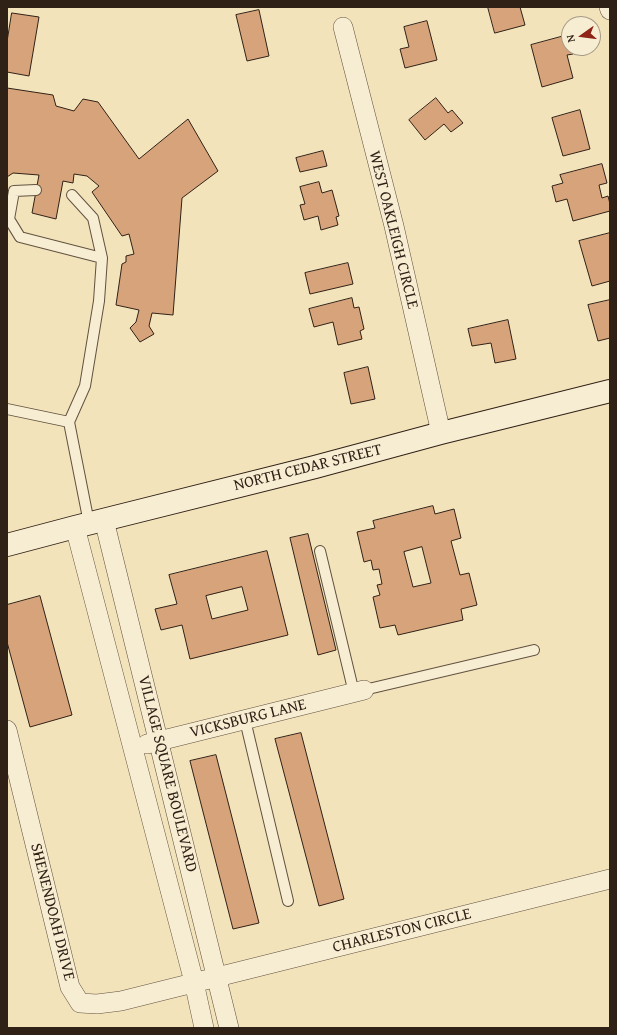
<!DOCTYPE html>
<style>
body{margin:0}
#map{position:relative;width:617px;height:1035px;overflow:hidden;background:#f3e3ba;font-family:"Gentium Book Plus",serif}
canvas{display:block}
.frame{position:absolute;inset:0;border:8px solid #302117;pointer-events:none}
.north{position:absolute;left:561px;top:16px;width:40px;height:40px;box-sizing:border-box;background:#f7edd2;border:1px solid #a79b87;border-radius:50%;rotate:256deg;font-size:11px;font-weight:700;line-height:16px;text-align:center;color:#302117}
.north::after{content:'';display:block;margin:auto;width:14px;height:18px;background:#8f2418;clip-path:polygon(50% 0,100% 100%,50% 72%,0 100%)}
</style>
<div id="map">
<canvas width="617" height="1035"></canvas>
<div class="frame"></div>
<div class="north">N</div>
</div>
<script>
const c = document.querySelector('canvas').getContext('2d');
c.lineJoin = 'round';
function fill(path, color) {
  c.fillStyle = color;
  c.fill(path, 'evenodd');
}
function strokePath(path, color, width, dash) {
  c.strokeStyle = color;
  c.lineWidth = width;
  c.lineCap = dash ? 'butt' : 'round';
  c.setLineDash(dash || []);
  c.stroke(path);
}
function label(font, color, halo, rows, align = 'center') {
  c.font = font + ' "Gentium Book Plus",serif';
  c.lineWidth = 3.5;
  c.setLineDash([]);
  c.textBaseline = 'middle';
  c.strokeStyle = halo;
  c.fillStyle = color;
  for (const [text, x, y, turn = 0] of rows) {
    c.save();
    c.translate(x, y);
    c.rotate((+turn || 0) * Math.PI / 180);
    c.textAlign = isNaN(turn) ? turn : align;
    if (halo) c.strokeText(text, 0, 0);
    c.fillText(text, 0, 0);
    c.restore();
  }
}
const building = new Path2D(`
 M488,7H520L525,25L495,33Z
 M259,10L269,56L247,61L236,15Z
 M12,13L39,17L29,76L7,72V42Z
 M427,21L437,60L405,68L400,49L409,47L404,27Z
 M568,35L569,48H571L573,54L567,55L573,78L542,87L531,45Z
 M7,88L53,95L56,106L74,111L83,99L98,102L139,159L188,119L218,171L182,198L173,315L152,313L149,326L154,334L140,342L130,328L136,322L139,310L116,305L122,264L126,262V256L134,254L129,234L122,236L92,192L99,186L87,176L74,174L73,183L63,181L56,219L32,213L39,175L13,173L7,177Z
 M436,98L448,113L452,110L463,123L451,132L444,124L425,140L409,120Z
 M580,110L590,149L563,156L552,118Z
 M323,151L327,166L300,172L296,158Z
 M602,164L607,183L599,185L602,198L608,196L610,204V211L573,221L567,199L556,202L552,186L563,183L560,175Z
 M319,182L322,193L332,190L339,216L336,217L338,225L321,230L318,216L304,220L300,205L305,204L300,187Z
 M610,233V281L592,286L579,241Z
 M348,263L353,284L310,294L305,273Z
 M352,298L354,308L359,307L364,329L360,331L362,339L338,345L333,322L314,327L309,309Z
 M610,300V338L598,341L588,305Z
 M508,320L516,359L495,363L491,343L472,346L468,329Z
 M368,367L375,399L351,404L344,373Z
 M433,506L435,514L454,509L461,538L451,541L460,575L469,573L477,605L461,609L463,620L398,635L395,625L380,628L373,597L380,595L377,585L382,584L379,569L373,570L371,560L364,562L357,532L375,528L373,521ZM422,547L431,583L413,587L404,552Z
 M308,534L336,650L318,655L290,538Z
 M267,551L288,635L190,659L182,625L161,630L155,609L177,604L169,575ZM242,587L248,610L212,619L206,596Z
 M40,596L72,715L30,727L7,642V605Z
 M301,733L344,899L319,906L275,739Z
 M216,755L259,923L233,929L190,761Z`);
fill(building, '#d7a37a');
strokePath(building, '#302117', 1);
const lane = new Path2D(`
 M36,190L14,191L9,219L20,237L102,258
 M7,409L69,422L89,523
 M69,422L85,386L99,301L102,258L93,218L72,195
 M320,551L354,693
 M364,690L534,650
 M245,720L288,901`);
const street = new Path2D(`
 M609,7L610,10
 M343,27L394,226L441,433
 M104,520L229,1028
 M75,527L194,982L204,1028
 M7,730L70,987L80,1003L97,1004L121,1001L610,879
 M147,744L364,690`);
const secondary = new Path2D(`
 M7,545L75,527L315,467L441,433L610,391`);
strokePath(lane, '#615240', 12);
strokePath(street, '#615240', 20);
strokePath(secondary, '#302117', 24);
strokePath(lane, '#f7edd2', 10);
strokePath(street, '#f7edd2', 19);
strokePath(secondary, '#f7edd2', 22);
label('16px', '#302117', '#f7edd2', [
 ["WEST OAKLEIGH CIRCLE",393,230,76],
 ["NORTH CEDAR STREET",308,468,-14],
 ["VICKSBURG LANE",248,719,-14],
 ["VILLAGE SQUARE BOULEVARD",167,774,76],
 ["SHENENDOAH DRIVE",52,912,76],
 ["CHARLESTON CIRCLE",402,931,-14]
]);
</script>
